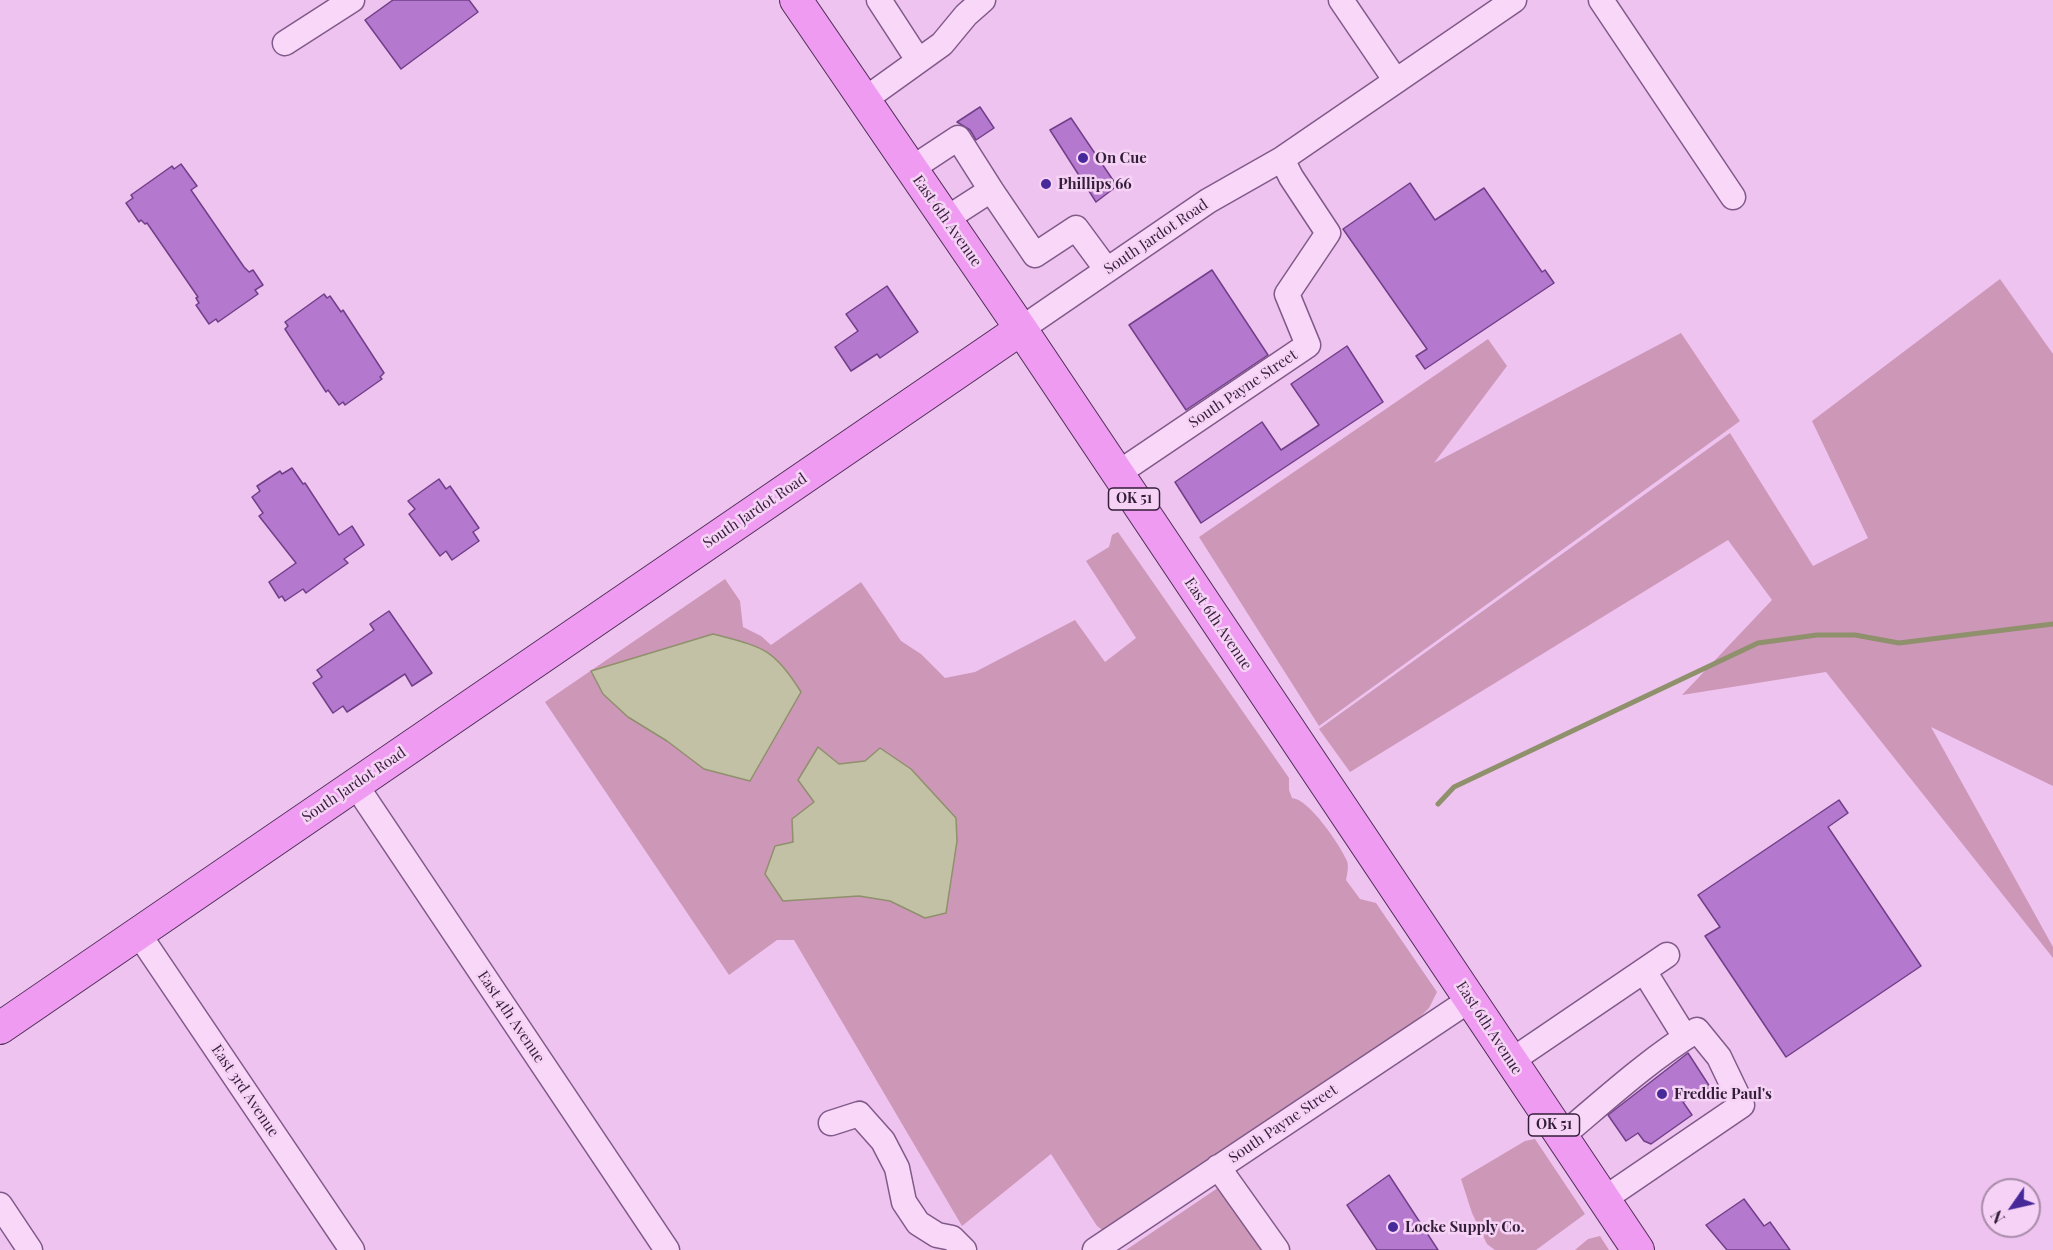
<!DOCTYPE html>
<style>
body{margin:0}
#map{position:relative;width:2053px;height:1250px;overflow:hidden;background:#eec3ef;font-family:"Playfair Display",serif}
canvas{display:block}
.north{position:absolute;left:1981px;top:1178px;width:60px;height:60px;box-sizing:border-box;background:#f6d3f6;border:2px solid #a88baa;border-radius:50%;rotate:236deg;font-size:16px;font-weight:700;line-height:24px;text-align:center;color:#331e39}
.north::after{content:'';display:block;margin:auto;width:21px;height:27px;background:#472999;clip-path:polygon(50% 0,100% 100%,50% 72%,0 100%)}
</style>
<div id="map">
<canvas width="2053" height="1250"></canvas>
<div class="north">N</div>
</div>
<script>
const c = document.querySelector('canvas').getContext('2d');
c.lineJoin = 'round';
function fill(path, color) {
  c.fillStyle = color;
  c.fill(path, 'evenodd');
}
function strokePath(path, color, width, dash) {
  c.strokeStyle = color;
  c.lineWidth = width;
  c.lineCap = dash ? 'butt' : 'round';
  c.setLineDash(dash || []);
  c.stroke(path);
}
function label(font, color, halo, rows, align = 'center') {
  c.font = font + ' "Playfair Display",serif';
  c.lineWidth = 5;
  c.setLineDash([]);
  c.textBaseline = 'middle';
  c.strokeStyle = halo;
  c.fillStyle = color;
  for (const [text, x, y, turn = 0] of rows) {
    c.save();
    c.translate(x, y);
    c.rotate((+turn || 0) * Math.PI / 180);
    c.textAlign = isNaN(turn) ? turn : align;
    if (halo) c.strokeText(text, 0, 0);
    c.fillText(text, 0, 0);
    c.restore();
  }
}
fill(new Path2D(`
 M2000,279L2053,354V786L1931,727L2053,947V958L1826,672L1682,695L1772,600L1728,540L1350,772L1319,729L1730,433L1813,566L1868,538L1812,421Z
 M1681,333L1740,421L1319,726L1199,537L1488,339L1507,366L1434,463Z
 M1118,532L1289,778V790L1292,798C1309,799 1340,845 1347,861C1349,866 1347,875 1346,880L1360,899L1376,903L1437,992L1429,1008L1415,1022L1105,1232L1097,1226L1051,1154L962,1226L794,940H777L729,975L545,702L725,579L740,601L743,627L761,636L771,645L861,582L901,641L921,654L945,678L975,672L1075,620L1105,662L1136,638L1086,561L1109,547L1112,535Z
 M1535,1139L1585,1214L1536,1250H1495L1487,1244L1472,1213L1461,1179L1525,1141Z
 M1237,1175L1290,1250H1126Z
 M1600,1236L1609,1250H1575L1588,1239Z`), '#cd97b8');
const water = new Path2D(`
 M713,634C762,647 773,647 801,692L750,781L704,769L667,741L628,717L603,694L591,671Z
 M818,747L839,764L865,761L880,748L911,769L956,818L957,841L946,913L925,918L890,901L859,896L783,901L765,874L775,846L793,842L792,819L814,802L798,780Z`);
fill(water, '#c2c1a5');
strokePath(water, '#8f906c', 1.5);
strokePath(new Path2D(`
 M1438,804L1454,787L1758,643L1817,635H1855L1899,643L2053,624`), '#8f906c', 5);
const building = new Path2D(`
 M393,0H469L478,12L401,69L365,20Z
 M980,107L994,128L976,140L970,130L957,122Z
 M1071,118L1117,186L1096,202L1050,130Z
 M181,164L197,186L191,190L244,267L249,272L253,270L263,285L255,290L258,294L218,322L216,319L209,324L196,305L199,303L196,298L198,297L176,265L147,223L145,224L141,220L139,222L126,203L133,198L131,195L172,166L174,169Z
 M1410,183L1435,220L1484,188L1542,272L1545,270L1554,283L1425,369L1416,356L1427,349L1343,229Z
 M1212,270L1268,355L1186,410L1129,325Z
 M887,286L918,332L880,358L877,354L851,371L835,347L858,331L846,314Z
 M324,294L327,298L330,296L341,312L343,310L384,373L380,377L382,379L345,405L343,402L339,405L328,390L326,392L285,329L288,326L285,322Z
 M1347,346L1383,402L1201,523L1175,482L1262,422L1281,450L1319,425L1291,384Z
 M292,468L303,484L305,483L339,535L352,526L364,545L344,559L348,563L321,582L306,593L303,589L285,601L282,596L279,598L269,582L296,563L259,516L263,513L252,497L260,491L257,486L280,471L282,474Z
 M439,479L446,489L450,486L479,528L473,532L479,541L452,560L446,551L440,556L409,514L415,509L408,501Z
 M389,611L432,673L412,686L405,674L347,712L343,706L333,713L313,683L322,677L317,670L374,630L370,624Z
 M1839,800L1848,813L1828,827L1921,966L1786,1057L1705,936L1720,927L1698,895Z
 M1688,1053L1710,1087L1683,1102L1692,1115L1651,1144L1644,1141L1638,1133L1626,1141L1608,1115Z
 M1389,1175L1438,1250H1377L1347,1205Z
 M1744,1199L1764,1226L1770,1222L1790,1250H1727L1706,1225Z`);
fill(building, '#b478ce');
strokePath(building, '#713f89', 1.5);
const minor = new Path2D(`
 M879,0L918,60
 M1341,0L1396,81
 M1601,0L1733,197
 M285,43L352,0
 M864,100L942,44L966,15L983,0
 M911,169L958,138L991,190
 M946,219L991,190L1035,255L1076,228L1107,270
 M1021,329L1208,201L1282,159L1514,0
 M1117,474L1308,345L1287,294L1328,233L1291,177L1282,159
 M355,784L667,1250
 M138,933L352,1250
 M1644,971L1685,1037
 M1511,1061L1667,955
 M831,1123L859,1114L883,1141L897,1168L904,1202L918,1223L937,1235L952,1238L964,1250
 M1562,1136C1606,1099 1647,1061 1697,1030L1719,1057L1742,1105L1604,1199
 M1218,1167L1277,1250
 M0,1205L30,1250
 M1095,1250L1471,999`);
const major = new Path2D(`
 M796,0L1021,329L1638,1250
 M0,1028L1021,329`);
strokePath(minor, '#805a89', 27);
strokePath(major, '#4d2e57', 34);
strokePath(minor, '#f9d7f9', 24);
strokePath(major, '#f09bf2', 32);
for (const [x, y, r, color] of [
 [1083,158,6,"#472999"],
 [1046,184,6,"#472999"],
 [1662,1094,6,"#472999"],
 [1393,1227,6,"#472999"]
]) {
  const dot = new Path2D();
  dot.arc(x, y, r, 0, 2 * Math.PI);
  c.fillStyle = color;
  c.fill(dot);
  strokePath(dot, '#f6d3f6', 2);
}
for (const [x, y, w] of [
 [1134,499,51],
 [1554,1125,51]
]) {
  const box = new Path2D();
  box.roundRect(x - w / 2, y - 11, w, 22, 4.5);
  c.fillStyle = '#f6d3f6';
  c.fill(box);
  strokePath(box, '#331e39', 1.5);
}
label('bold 14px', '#331e39', null, [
 ["OK 51",1134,499],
 ["OK 51",1554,1125]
]);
label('bold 15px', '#331e39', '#f6d3f6', [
 ["On Cue",1095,158],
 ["Phillips 66",1058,184],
 ["Freddie Paul's",1674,1094],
 ["Locke Supply Co.",1405,1227]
], 'left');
label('15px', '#331e39', '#f6d3f6', [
 ["East 6th Avenue",947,221,55],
 ["South Jardot Road",1156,237,-34],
 ["South Payne Street",1243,389,-34],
 ["South Jardot Road",755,511,-34],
 ["East 6th Avenue",1218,624,56],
 ["South Jardot Road",354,785,-34],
 ["East 4th Avenue",511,1017,56],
 ["East 6th Avenue",1489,1028,57],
 ["East 3rd Avenue",245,1091,56],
 ["South Payne Street",1283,1124,-34]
]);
</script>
